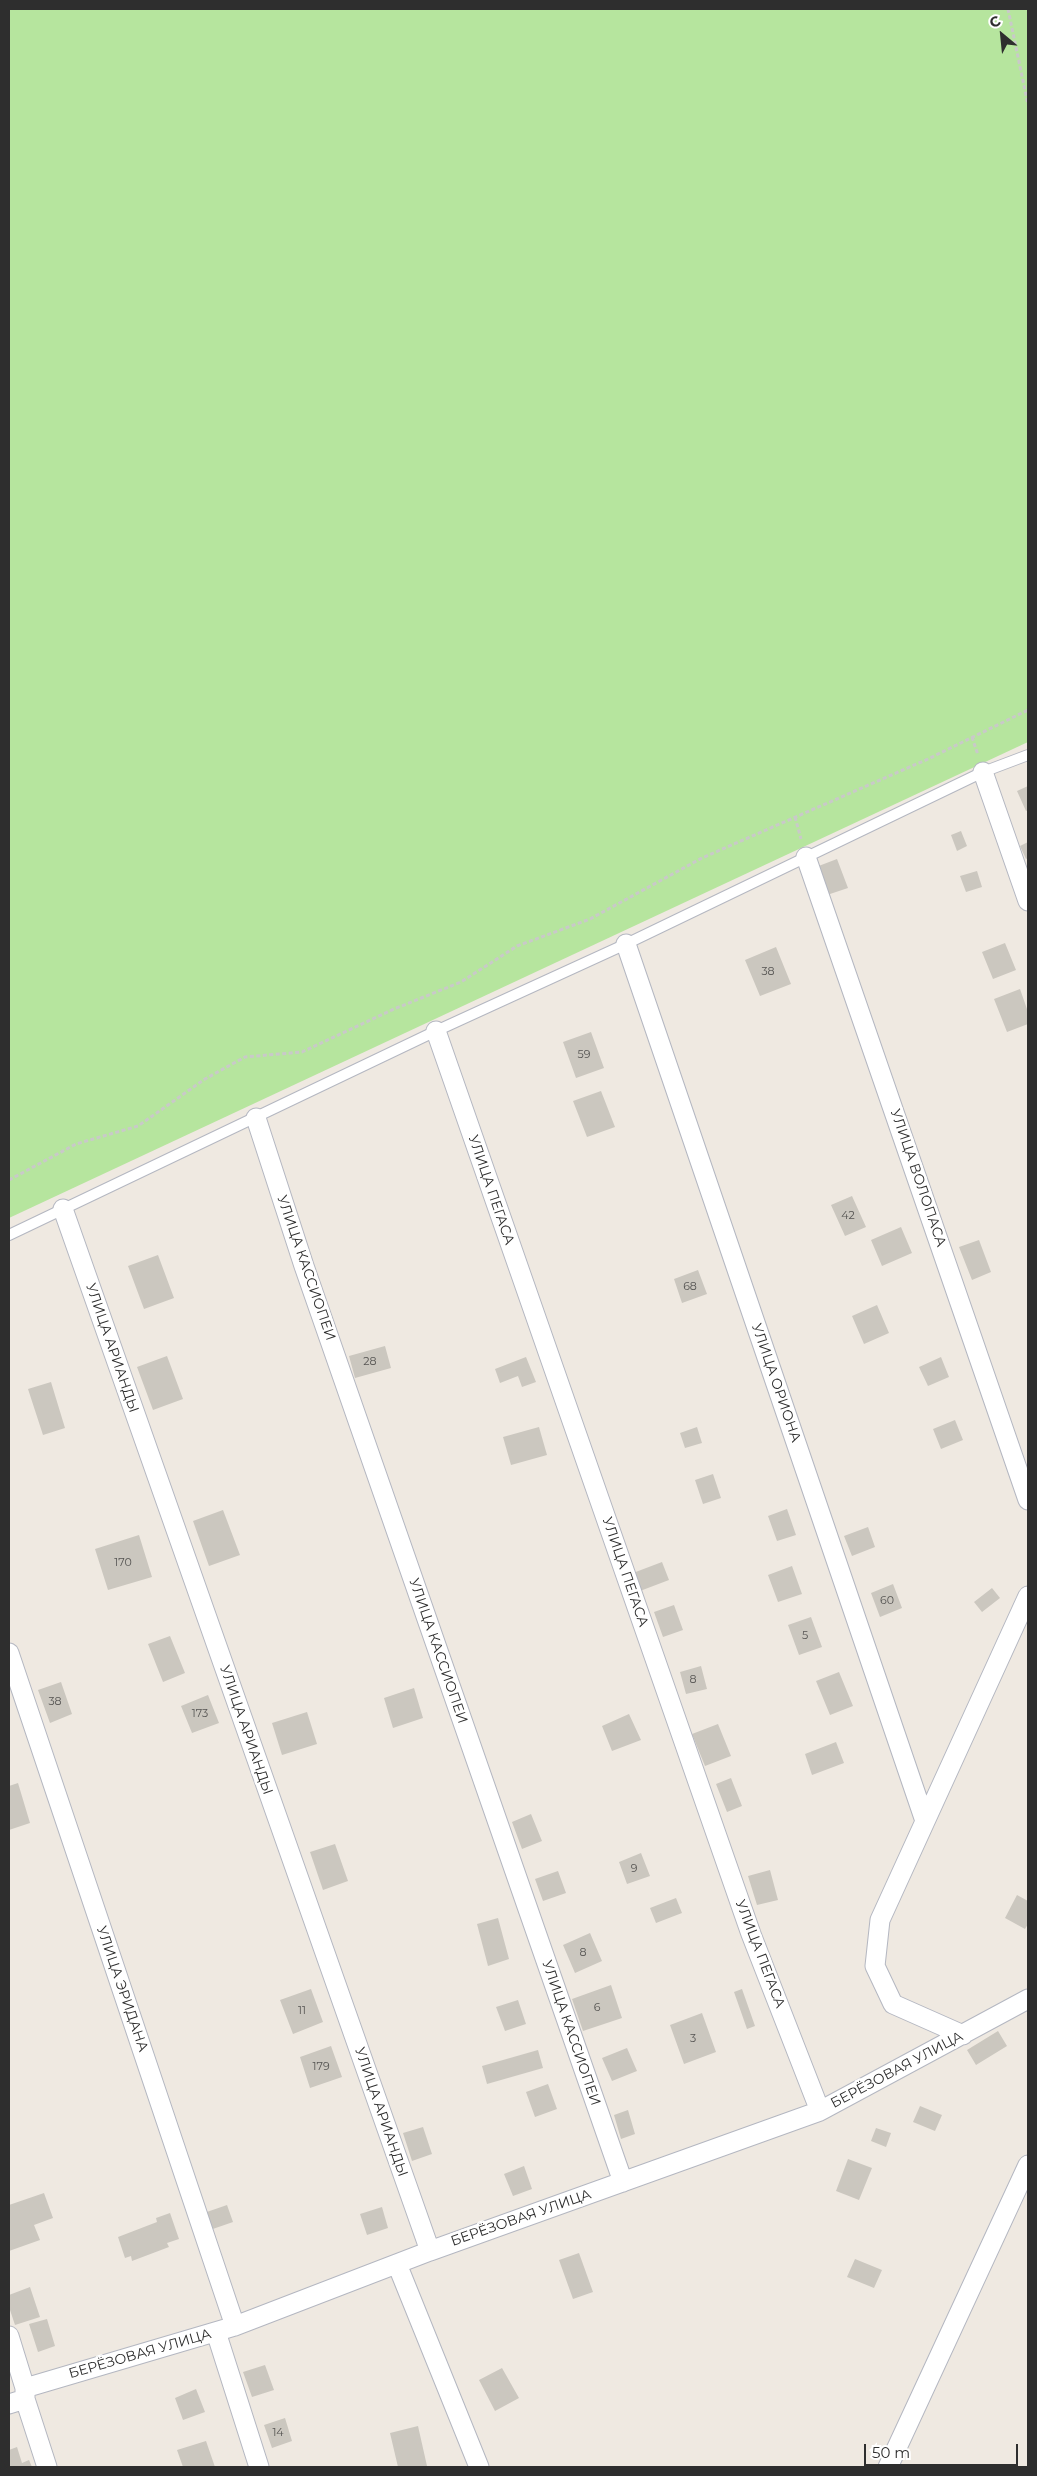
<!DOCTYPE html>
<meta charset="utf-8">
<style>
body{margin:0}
#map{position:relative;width:1037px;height:2476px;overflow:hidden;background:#efe9e1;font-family:Montserrat,sans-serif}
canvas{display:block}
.frame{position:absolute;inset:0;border:10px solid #2e2e2e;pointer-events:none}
.north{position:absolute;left:977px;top:10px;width:50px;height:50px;-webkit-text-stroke:4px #fff;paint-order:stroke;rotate:332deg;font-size:14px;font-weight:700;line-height:20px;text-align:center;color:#2e2e2e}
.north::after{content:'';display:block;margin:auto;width:18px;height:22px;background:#2e2e2e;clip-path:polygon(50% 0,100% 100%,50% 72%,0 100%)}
.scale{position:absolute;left:864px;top:2444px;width:154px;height:22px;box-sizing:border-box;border:2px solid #2e2e2e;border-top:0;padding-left:6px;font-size:15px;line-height:18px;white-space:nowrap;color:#2e2e2e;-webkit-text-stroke:4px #fff;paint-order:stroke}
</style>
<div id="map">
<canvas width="1037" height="2476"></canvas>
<div class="frame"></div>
<div class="north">С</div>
<div class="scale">50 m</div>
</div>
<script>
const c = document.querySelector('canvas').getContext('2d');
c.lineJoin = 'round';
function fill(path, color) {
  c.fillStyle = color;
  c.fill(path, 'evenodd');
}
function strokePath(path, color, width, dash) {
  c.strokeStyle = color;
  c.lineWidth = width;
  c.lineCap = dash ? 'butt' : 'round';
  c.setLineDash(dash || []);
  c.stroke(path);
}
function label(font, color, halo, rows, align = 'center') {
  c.font = font + ' Montserrat,sans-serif';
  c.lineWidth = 5;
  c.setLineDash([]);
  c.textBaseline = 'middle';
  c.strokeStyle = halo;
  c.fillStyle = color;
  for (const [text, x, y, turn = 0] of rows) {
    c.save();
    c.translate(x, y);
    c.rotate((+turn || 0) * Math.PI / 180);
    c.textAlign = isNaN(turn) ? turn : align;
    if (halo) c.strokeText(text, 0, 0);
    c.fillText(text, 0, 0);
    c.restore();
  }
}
fill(new Path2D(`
 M9,9H1028V742L9,1218Z`), '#b6e59e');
fill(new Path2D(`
 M1028,786V810L1026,811L1017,791Z
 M961,831L967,846L957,851L951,835Z
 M1028,842V858L1026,859L1020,846Z
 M837,859L848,888L827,895L816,867Z
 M977,871L982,887L966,892L960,876Z
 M1005,943L1016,970L993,979L982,952Z
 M776,947L791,984L760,996L745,960Z
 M1020,989L1028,1012V1024L1007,1032L994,999Z
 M591,1032L604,1068L576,1078L563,1042Z
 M601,1091L615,1127L587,1137L573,1101Z
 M852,1196L866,1227L845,1236L831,1205Z
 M901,1227L912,1253L882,1266L871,1240Z
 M979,1240L991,1272L972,1280L959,1247Z
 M158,1255L174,1298L144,1309L128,1266Z
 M698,1270L707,1294L682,1303L674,1279Z
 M877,1305L889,1333L864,1344L852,1316Z
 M385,1346L391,1368L355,1378L349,1356Z
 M167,1356L183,1399L153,1410L137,1367Z
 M526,1357L536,1382L522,1387L518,1376L500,1383L495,1369Z
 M941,1357L949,1377L928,1386L919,1367Z
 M51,1382L65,1428L43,1435L28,1389Z
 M955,1420L963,1440L941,1449L933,1429Z
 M539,1427L547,1455L511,1465L503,1437Z
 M697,1427L702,1443L685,1448L680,1433Z
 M713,1474L721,1498L703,1504L695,1480Z
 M787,1509L796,1535L777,1541L768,1516Z
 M223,1510L240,1555L209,1566L193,1521Z
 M868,1527L875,1547L852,1556L844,1536Z
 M139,1535L152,1577L108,1590L95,1549Z
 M662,1562L669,1580L640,1591L633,1573Z
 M792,1566L802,1594L778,1602L768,1575Z
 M893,1584L902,1608L880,1617L871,1593Z
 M992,1588L1000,1598L982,1612L974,1602Z
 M674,1605L683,1630L663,1637L654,1612Z
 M811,1617L822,1647L799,1655L788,1625Z
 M170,1636L185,1673L163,1682L148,1644Z
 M701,1666L707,1689L686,1694L680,1672Z
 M839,1672L853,1706L830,1715L816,1681Z
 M61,1682L72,1714L50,1723L38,1690Z
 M414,1688L423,1718L393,1728L384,1698Z
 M208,1695L219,1723L192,1733L181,1706Z
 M307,1712L317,1744L282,1755L272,1723Z
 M629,1714L641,1740L612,1751L602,1726Z
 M718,1724L731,1756L705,1766L692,1734Z
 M836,1742L844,1763L812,1775L805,1754Z
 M731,1778L742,1806L727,1812L716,1784Z
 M18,1783L30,1823L9,1830V1786Z
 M531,1814L542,1841L522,1849L512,1822Z
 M335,1844L348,1881L323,1890L310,1852Z
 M641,1853L650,1876L627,1884L619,1862Z
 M770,1870L778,1900L757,1905L748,1876Z
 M558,1871L566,1893L543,1901L535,1879Z
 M1017,1895L1028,1901V1924L1025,1929L1005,1918Z
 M676,1898L682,1913L656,1923L650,1908Z
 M498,1918L509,1959L488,1966L477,1924Z
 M590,1933L602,1961L575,1973L563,1945Z
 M611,1985L622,2018L583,2031L572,1999Z
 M311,1989L323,2022L293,2034L280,2000Z
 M742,1989L755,2026L747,2029L734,1992Z
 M518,2000L526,2024L505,2031L496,2007Z
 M702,2013L716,2052L684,2064L670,2025Z
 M998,2031L1007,2046L976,2065L967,2050Z
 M331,2046L342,2077L310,2088L300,2057Z
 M627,2048L637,2071L612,2081L602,2058Z
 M538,2050L543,2068L487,2084L482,2066Z
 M548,2084L557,2109L535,2117L526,2092Z
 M920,2106L942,2115L935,2131L913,2122Z
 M628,2110L635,2134L621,2139L614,2115Z
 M423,2127L432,2154L412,2161L403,2133Z
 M876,2128L891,2133L886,2147L871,2141Z
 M848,2159L872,2168L859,2200L836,2191Z
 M524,2166L532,2189L513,2196L504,2174Z
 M44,2193L53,2218L34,2225L40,2240L9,2251V2205Z
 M227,2205L233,2222L207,2231L201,2214Z
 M382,2207L388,2228L367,2235L360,2214Z
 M170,2213L179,2239L167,2243L169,2247L132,2261L131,2256L125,2258L118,2237L157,2222L156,2218Z
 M579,2253L593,2292L573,2299L559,2260Z
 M855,2259L882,2270L874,2288L847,2277Z
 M30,2287L40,2317L15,2325L9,2307V2295Z
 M47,2319L55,2346L38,2352L29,2324Z
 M265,2365L274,2390L252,2397L243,2372Z
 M502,2368L519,2398L495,2411L479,2380Z
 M196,2389L205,2412L183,2420L175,2398Z
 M285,2418L292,2441L272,2448L264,2425Z
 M418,2426L427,2466L398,2467L390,2433Z
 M206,2441L215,2467H183L177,2450Z
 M17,2447L22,2463L29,2460L32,2467H9V2450Z`), '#cbc7bf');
const service = new Path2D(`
 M9,1235L436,1031L626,944L983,772L1028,755`);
const minor = new Path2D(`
 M983,772L1028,901
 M806,857L1028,1500
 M626,944L925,1821
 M436,1031L751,1934L820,2111
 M256,1118L304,1266L623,2182
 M63,1209L430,2251
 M9,1653L235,2326
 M963,2035L893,2004L875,1966L880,1920L1028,1596
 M397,2264L479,2467
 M216,2332L259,2467
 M9,2336L25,2388
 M25,2399L47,2467
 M9,2404L25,2399V2388L235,2326L430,2251L820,2111L1028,1999
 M888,2467L1028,2165`);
strokePath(service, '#b4b7c1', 12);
strokePath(minor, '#b4b7c1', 21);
strokePath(new Path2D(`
 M1008,9L1028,105
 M972,737L978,755
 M795,817L801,839
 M9,1180L76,1144L138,1126L205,1079L245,1057L302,1052L394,1009L461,982L517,946L590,919L702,858L928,759L1028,710`), '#c9c9c9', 3, [4, 2.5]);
strokePath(service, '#fff', 10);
strokePath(minor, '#fff', 19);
label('11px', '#555452', null, [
 ["38",768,972],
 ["59",584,1055],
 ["42",848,1216],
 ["68",690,1287],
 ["28",370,1362],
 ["170",123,1563],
 ["60",887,1601],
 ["5",805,1636],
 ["8",693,1680],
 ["38",55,1702],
 ["173",200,1714],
 ["9",634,1869],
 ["8",583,1953],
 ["6",597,2008],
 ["11",302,2011],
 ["3",693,2039],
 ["179",321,2067],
 ["14",278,2433]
]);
label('14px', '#2e2e2e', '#fff', [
 ["УЛИЦА ВОЛОПАСА",918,1178,71],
 ["УЛИЦА ПЕГАСА",491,1190,71],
 ["УЛИЦА КАССИОПЕИ",306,1268,71],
 ["УЛИЦА АРИАНДЫ",112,1348,71],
 ["УЛИЦА ОРИОНА",776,1383,71],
 ["УЛИЦА ПЕГАСА",625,1572,71],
 ["УЛИЦА КАССИОПЕИ",438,1651,71],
 ["УЛИЦА АРИАНДЫ",246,1730,71],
 ["УЛИЦА ПЕГАСА",760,1954,69],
 ["УЛИЦА ЭРИДАНА",122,1989,71],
 ["УЛИЦА КАССИОПЕИ",571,2033,71],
 ["БЕРЁЗОВАЯ УЛИЦА",897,2070,-28],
 ["УЛИЦА АРИАНДЫ",381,2112,71],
 ["БЕРЁЗОВАЯ УЛИЦА",521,2218,-19],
 ["БЕРЁЗОВАЯ УЛИЦА",140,2354,-16]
]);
</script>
